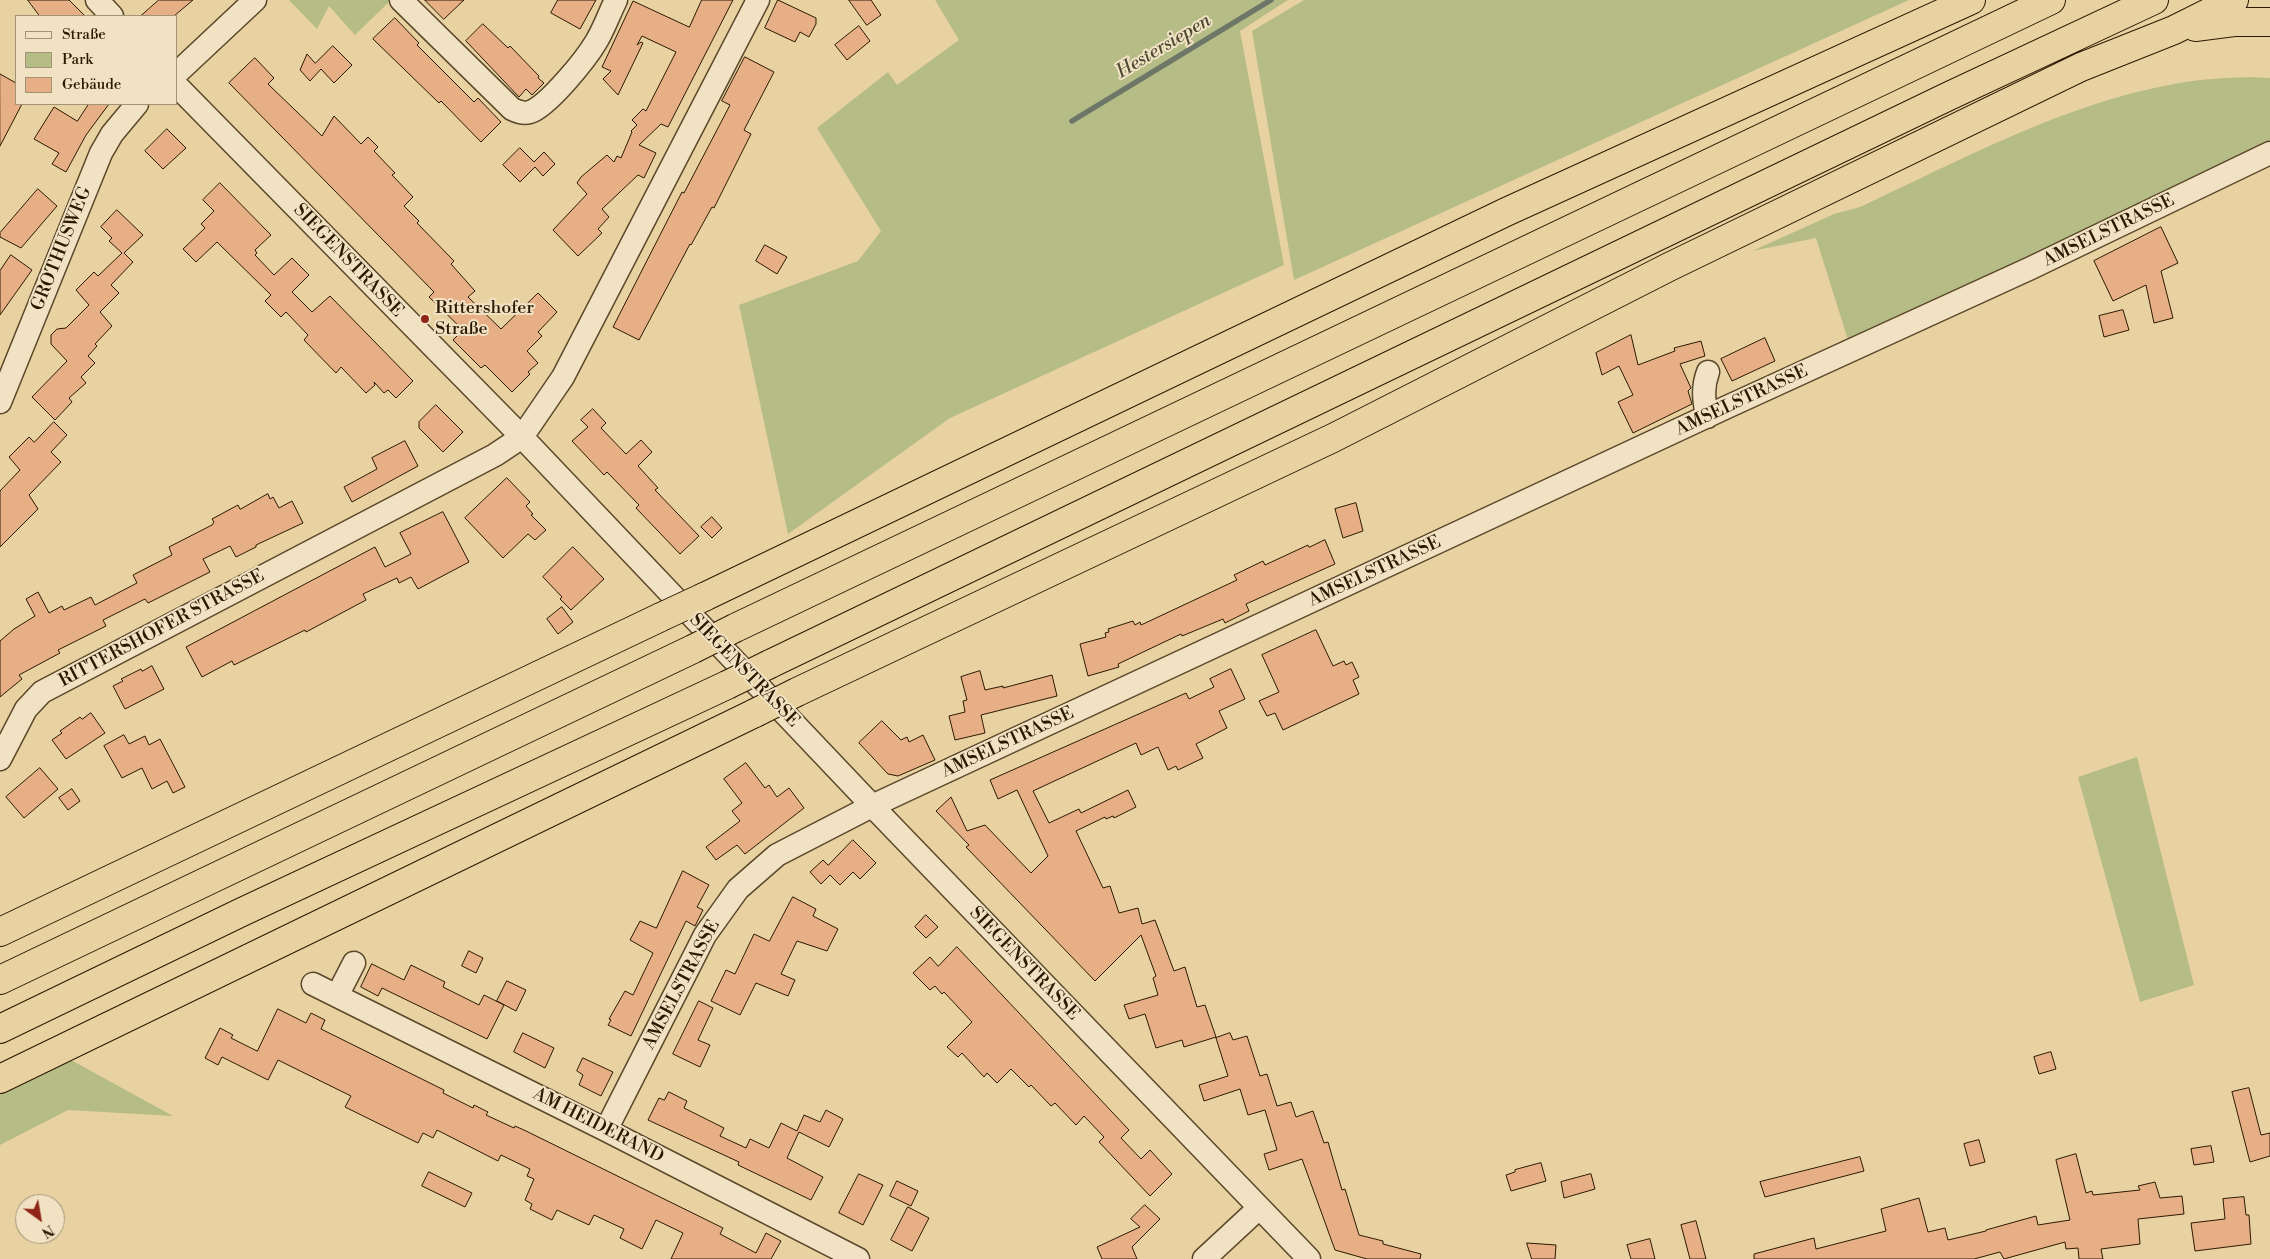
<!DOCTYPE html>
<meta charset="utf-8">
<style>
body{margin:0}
#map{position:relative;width:2270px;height:1259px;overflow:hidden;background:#e9d2a2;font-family:"Libre Bodoni",serif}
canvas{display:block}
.legend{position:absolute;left:15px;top:15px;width:162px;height:90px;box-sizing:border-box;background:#f1e2c3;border:1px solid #a29276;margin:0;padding:6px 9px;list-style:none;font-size:15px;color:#2c1902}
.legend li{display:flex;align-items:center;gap:10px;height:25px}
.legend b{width:25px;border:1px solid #a29276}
.north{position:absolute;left:15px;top:1194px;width:50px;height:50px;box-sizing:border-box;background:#f1e2c3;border:1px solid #a29276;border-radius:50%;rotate:148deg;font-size:14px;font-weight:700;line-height:20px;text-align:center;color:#2c1902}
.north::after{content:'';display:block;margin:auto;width:18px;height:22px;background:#8f2418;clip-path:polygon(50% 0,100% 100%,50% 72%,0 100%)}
</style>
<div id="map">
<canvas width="2270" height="1259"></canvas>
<ul class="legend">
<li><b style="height:6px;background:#f1e2c3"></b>Straße</li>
<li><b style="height:14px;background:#b5bc86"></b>Park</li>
<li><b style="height:14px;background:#e6af85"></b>Gebäude</li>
</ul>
<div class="north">N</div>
</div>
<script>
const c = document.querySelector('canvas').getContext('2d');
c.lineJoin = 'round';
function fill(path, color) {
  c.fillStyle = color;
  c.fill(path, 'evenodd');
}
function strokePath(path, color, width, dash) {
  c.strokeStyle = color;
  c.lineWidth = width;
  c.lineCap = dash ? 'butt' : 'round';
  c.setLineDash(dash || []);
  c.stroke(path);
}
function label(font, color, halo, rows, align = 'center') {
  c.font = font + ' "Libre Bodoni",serif';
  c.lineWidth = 4;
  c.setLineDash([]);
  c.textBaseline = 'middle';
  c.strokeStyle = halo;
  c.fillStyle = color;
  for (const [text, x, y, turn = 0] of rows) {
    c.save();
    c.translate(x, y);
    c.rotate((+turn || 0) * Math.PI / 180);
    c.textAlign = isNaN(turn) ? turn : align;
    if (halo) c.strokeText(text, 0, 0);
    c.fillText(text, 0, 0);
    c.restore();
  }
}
fill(new Path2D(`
 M289,0H391L355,35L329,6L317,29Z
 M935,0H1288L1240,31L1284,265L950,418L788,534L739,305L858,261L881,231L817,128L888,72L897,85L959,40Z
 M1304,0H1909L1294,280L1252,31Z
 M2250,77L2270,78V149L1848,340L1816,238L1752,251L1834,214L1860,207C1961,160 2063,104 2174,84C2199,79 2225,78 2250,77Z
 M2137,757L2194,985L2140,1002L2078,777Z
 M71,1060L173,1116L68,1110L0,1145V1094Z`), '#b5bc86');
strokePath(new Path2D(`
 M1072,121L1271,0`), '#6d7767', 5.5);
const building = new Path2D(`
 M28,0H69L85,16H40Z
 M159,0H193L174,16H141Z
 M425,0H464L444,19Z
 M558,0H596L580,29L551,13Z
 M702,0H733L668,127L661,124L639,145L656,153L644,178L638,175L602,209L609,217L598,229L602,233L578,256L553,230L587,194L577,183L581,177L607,155L614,162L617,156L621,158L632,132L631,131L637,125L632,120L643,109L646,111L676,52L642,36L637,45L641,42L643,43L618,95L603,79L611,71L602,67L633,1L689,27Z
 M778,0L816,18V24L809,37L800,32L795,42L765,28Z
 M849,0H871L881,15L867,25Z
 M395,18L419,43L417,45L474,102L478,98L501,122L481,142L441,101L439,103L373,39Z
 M483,24L508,48L510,46L539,76L538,78L544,83L532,95L526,89L519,97L466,41Z
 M859,26L870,41L847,60L835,45Z
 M333,46L352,65L334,83L321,69L310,81L300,70L307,54L315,63Z
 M745,57L774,72L744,130L751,134L714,208L712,207L691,245L690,244L639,340L613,327L682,192L684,193L730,105L722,101Z
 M255,58L274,78L268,84L322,136L334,116L361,144L368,137L378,147L374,151L395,173L392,175L413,197L404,206L419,221L417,223L454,261L451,264L475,291L468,297L501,329L538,293L557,312L538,332L542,336L527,351L538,363L528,372L530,374L512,392L485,365L481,368L453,340L463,330L429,297L434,292L229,83Z
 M0,74L16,83V104H22L0,146Z
 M89,104H109L86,135L66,172L52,164L59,153L34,139L54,107L77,121Z
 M167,129L186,148L163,169L145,151Z
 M520,148L534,162L544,152L555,164L543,176L535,167L520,182L503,165Z
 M220,183L271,235L255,250L257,253L255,255L274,275L292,258L309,275L292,292L312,312L330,296L413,381L396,398L388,390L384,393L374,382L375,385L366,393L341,367L336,373L304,340L308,335L286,312L281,317L265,301L271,295L217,242L196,262L183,249L205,228L201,224L214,211L203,200Z
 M38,189L57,206L21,248L0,237V233Z
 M117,210L143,235L124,253L133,262L111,285L119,293L100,312L112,326L95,344L97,346L88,356L95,363L81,377L86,383L69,398L72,402L55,420L32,397L67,361L51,344V335L57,329L66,328L89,305L76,290L94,272L98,276L122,253L109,241L112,238L101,227Z
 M2161,227L2178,263L2161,271L2173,318L2154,323L2146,285L2113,301L2094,261Z
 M765,245L787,257L777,274L756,261Z
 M11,255L32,270L0,315V271Z
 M2123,310L2129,330L2104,337L2099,316Z
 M1631,335L1638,365L1675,351L1674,348L1701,341L1705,356L1680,364L1691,388L1688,391L1692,404L1633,433L1618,402L1633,395L1619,366L1602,375L1596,353Z
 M1765,338L1775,361L1732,381L1721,359Z
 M436,405L463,432L443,452L419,428V422Z
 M593,409L606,423L601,428L626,454L641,440L652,452L638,466L658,488L655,490L699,536L680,554L636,508L639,505L607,472L604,475L572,441L588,427L581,420Z
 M54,422L67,435L51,452L61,462L29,495L38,509L0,547V491L20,470L9,457L29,437L34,442Z
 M405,441L418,466L352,502L344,487L377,469L372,458Z
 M507,478L530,502L526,506L533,514L531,515L546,530L535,540L528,534L503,558L465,518Z
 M268,494L270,499L273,497L279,508L292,501L303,523L256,545V547L236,557L230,546L203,559L210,572L148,603L145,599L103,620L106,626L58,650L60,653L19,675L22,679L0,697V641L14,629L35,616L26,599L38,592L49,613L62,606L64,610L91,597L95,605L137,583L133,575L172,555L169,547L212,525L214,522L212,519L238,505L240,509Z
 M1356,503L1363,531L1343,538L1335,509Z
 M443,512L469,562L418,589L411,577L399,583L397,578L363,594L366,600L306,632L305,630L234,665L232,661L202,677L186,647L375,547L385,567L411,554L400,533Z
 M712,517L722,528L712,538L701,527Z
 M1325,540L1335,564L1246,604L1249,611L1225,623L1223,619L1182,636L1181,634L1118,664L1119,667L1088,676L1080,644L1106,637L1105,633L1109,632L1108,629L1133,621L1135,625L1140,622L1141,625L1237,580L1234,575L1263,561L1265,565L1308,545L1309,547Z
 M573,547L604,579L571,610L560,599L562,597L543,577Z
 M562,607L573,622L558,634L547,619Z
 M1316,630L1333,666L1344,661L1346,665L1352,662L1359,677L1353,680L1359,694L1283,730L1275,713L1267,716L1259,701L1279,692L1262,655Z
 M152,666L164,689L125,709L113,686L123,681L121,679L141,669L142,671Z
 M1231,669L1245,699L1219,711L1227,728L1196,744L1203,758L1178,770L1176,766L1168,770L1158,747L1141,755L1136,743L1033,791L1049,823L1079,809L1081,813L1128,790L1136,807L1114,818L1113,816L1106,819L1105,817L1076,831L1103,888L1110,886L1119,913L1138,908L1142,924L1155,920L1174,971L1185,967L1197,1007L1205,1005L1216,1037L1184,1047L1182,1040L1156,1048L1145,1014L1129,1019L1124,1005L1158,995L1153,978L1156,976L1141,935L1095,981L966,847L969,845L936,811L951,797L967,831L985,825L1031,873L1048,856L1017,790L998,799L990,780L1186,693L1189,699L1214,687L1210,679Z
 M980,671L985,690L1003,686V688L1052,675L1057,696L981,715L985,733L955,740L949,716L965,712L963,701L967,700L961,677Z
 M91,713L105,733L66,759L52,740L62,733L60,731L80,717L82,719Z
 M882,721L901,740L907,737L909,742L923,735L935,760L898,776L888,774L859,743Z
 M124,735L129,744L145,736L149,745L160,739L185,787L173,793L167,781L152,789L142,768L122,778L104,746Z
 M746,763L765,788L769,785L777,797L789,788L804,808L745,854L737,845L716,860L706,847L740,821L732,811L742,803L724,779Z
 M40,768L58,789L24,818L6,797Z
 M72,789L80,801L68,810L59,798Z
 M853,840L876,863L860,879L853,872L840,885L830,875L821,884L810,872L823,860L828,865Z
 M683,871L709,885L697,907L703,910L695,926L686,921L631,1036L608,1025L611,1020L609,1019L625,991L633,995L653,953L630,940L640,921L656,928Z
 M793,897L816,909L813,916L838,929L827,951L797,941L781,974L795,980L788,996L756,983L740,1015L711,1001L726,970L735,974L754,934L769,941Z
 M926,915L938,927L926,938L915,927Z
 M957,947L1129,1130L1121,1138L1141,1159L1150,1150L1172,1174L1150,1196L1099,1142L1104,1137L1084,1116L1076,1125L1055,1103L1051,1106L1031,1085L1029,1087L1011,1069L997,1083L987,1073L984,1077L962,1053L958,1057L947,1047L972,1022L944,992L942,994L935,986L930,990L913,973L930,957L938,966Z
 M469,951L483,958L476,973L462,966Z
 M372,964L404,980L411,965L445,982L443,987L479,1005L484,995L504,1005L487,1039L382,988L378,996L361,987Z
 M507,981L526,990L516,1011L497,1001Z
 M699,1001L713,1008L698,1040L710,1045L700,1067L673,1054Z
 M278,1009L306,1023L311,1013L325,1020L321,1029L444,1090L443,1093L473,1108L474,1105L488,1112L486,1115L514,1128L515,1126L526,1131L723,1228L720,1234L756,1253L766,1233L781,1241L771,1259H671L683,1233L656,1220L642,1249L620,1238L624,1229L594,1215L589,1225L557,1210L552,1220L530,1209L532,1204L525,1200L534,1179L527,1176L530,1169L501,1155L498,1161L437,1130L433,1138L423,1133L418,1143L345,1107L351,1096L278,1060L268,1080L222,1057L218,1065L205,1058L220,1028L233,1035L231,1038L257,1051Z
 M523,1033L554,1048L545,1068L514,1052Z
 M1230,1033L1233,1040L1247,1036L1260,1076L1267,1074L1277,1106L1291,1102L1296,1117L1313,1111L1324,1143L1328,1142L1342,1190L1345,1189L1359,1235L1383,1241V1244L1421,1254L1420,1259H1367L1335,1250L1302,1159L1269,1170L1264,1154L1277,1150L1265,1110L1248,1115L1240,1089L1204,1101L1199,1085L1228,1076L1216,1038Z
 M2051,1052L2056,1069L2039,1074L2034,1057Z
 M583,1058L613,1072L601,1096L579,1085L583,1075L577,1071Z
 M2249,1088L2261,1135L2270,1133V1156L2250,1162L2232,1092Z
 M669,1092L687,1101L684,1108L724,1128L720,1136L746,1148L750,1139L769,1148L781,1123L797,1131L804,1115L820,1122L826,1110L843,1119L829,1147L799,1132L787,1158L823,1177L811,1200L738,1165L739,1162L648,1120L659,1098L664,1100Z
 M1979,1140L1985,1162L1970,1166L1964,1144Z
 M2211,1146L2214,1162L2194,1165L2191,1149Z
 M2076,1154L2086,1193L2092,1191L2093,1195L2140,1190L2138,1186L2155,1182L2160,1198L2182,1196L2184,1214L2138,1219L2140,1244L2101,1249L2103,1259H2079L2078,1248L2066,1249L2065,1242L2004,1259L2000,1252L1974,1259H1754V1254L1814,1238L1816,1249L1886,1231L1881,1209L1919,1198L1928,1232L1945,1228L1948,1240L1986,1231V1230L2036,1216L2038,1225L2070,1220L2056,1160Z
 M1860,1157L1864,1171L1765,1197L1760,1182Z
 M1541,1163L1546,1181L1511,1191L1506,1175L1515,1172V1170Z
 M429,1172L472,1193L465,1207L422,1186Z
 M859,1174L883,1185L863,1225L839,1213Z
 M1591,1174L1595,1189L1564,1198L1561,1182Z
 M897,1181L918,1191L911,1206L890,1196Z
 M2244,1197L2246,1215H2249L2251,1244L2195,1251L2191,1223L2225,1219L2223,1199Z
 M1145,1205L1160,1219L1132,1247L1137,1259H1102L1097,1247L1140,1227L1131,1219Z
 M908,1207L929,1218L912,1251L891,1240Z
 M1696,1221L1700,1236L1706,1259H1690L1681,1225Z
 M1650,1239L1655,1259H1631L1627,1245Z
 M1527,1243L1556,1245L1555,1259H1532Z`);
fill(building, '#e6af85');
strokePath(building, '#2c1902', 1);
const minor = new Path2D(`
 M97,0L112,16
 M401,0L512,109C518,112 523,114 530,112C548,106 586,59 596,42C604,29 609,14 616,0
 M176,74L255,0
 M176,85L522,437L880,814L1309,1259
 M0,402L101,153L112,134L137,104
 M1707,417C1704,400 1702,388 1708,372
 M0,759L26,709L42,692L495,455L522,437L563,377L758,0
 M313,984L606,1130L858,1259
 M337,996L354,963
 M606,1130L705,935L738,889L777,855L872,806L1727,407L2031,268L2270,153
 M1204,1259L1259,1208`);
const highway = new Path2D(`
 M2195,27L2234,22H2270
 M704,597L1506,212L1971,0
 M735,628L2051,0
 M770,664L1949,96L2154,0
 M797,692L1333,438L1669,267L2081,67L2174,30L2234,0
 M0,932L661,617
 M0,980L693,649
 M0,1029L242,912L727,685
 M0,1079L755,713`);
strokePath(minor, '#5b472a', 25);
strokePath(highway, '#2c1902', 30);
strokePath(minor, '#f1e2c3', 22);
strokePath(highway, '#e9d2a2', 28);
const highwayBridge = new Path2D(`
 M661,617L704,597
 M693,649L735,628
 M727,685L770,664
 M755,713L797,692`);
strokePath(highwayBridge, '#2c1902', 30, []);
strokePath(highwayBridge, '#e9d2a2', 28);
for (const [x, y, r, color] of [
 [425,319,5,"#8f2418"]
]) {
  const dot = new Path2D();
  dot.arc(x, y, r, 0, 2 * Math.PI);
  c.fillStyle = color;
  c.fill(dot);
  strokePath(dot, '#f1e2c3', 2);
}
label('18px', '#2c1902', '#f1e2c3', [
 ["AMSELSTRASSE",2109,231,-26],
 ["GROTHUSWEG",62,249,-68],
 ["SIEGENSTRASSE",348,261,46],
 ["AMSELSTRASSE",1742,401,-25],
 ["AMSELSTRASSE",1375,572,-25],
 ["RITTERSHOFER STRASSE",162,629,-28],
 ["SIEGENSTRASSE",744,671,46],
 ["AMSELSTRASSE",1008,743,-25],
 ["SIEGENSTRASSE",1024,964,46],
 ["AMSELSTRASSE",682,985,-62],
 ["AM HEIDERAND",598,1126,27]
]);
label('18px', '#2c1902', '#f1e2c3', [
 ["Rittershofer",435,309],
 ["Straße",435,330]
], 'left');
label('italic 19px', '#4c4834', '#f1e2c3', [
 ["Hestersiepen",1164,47,-31]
]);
</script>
